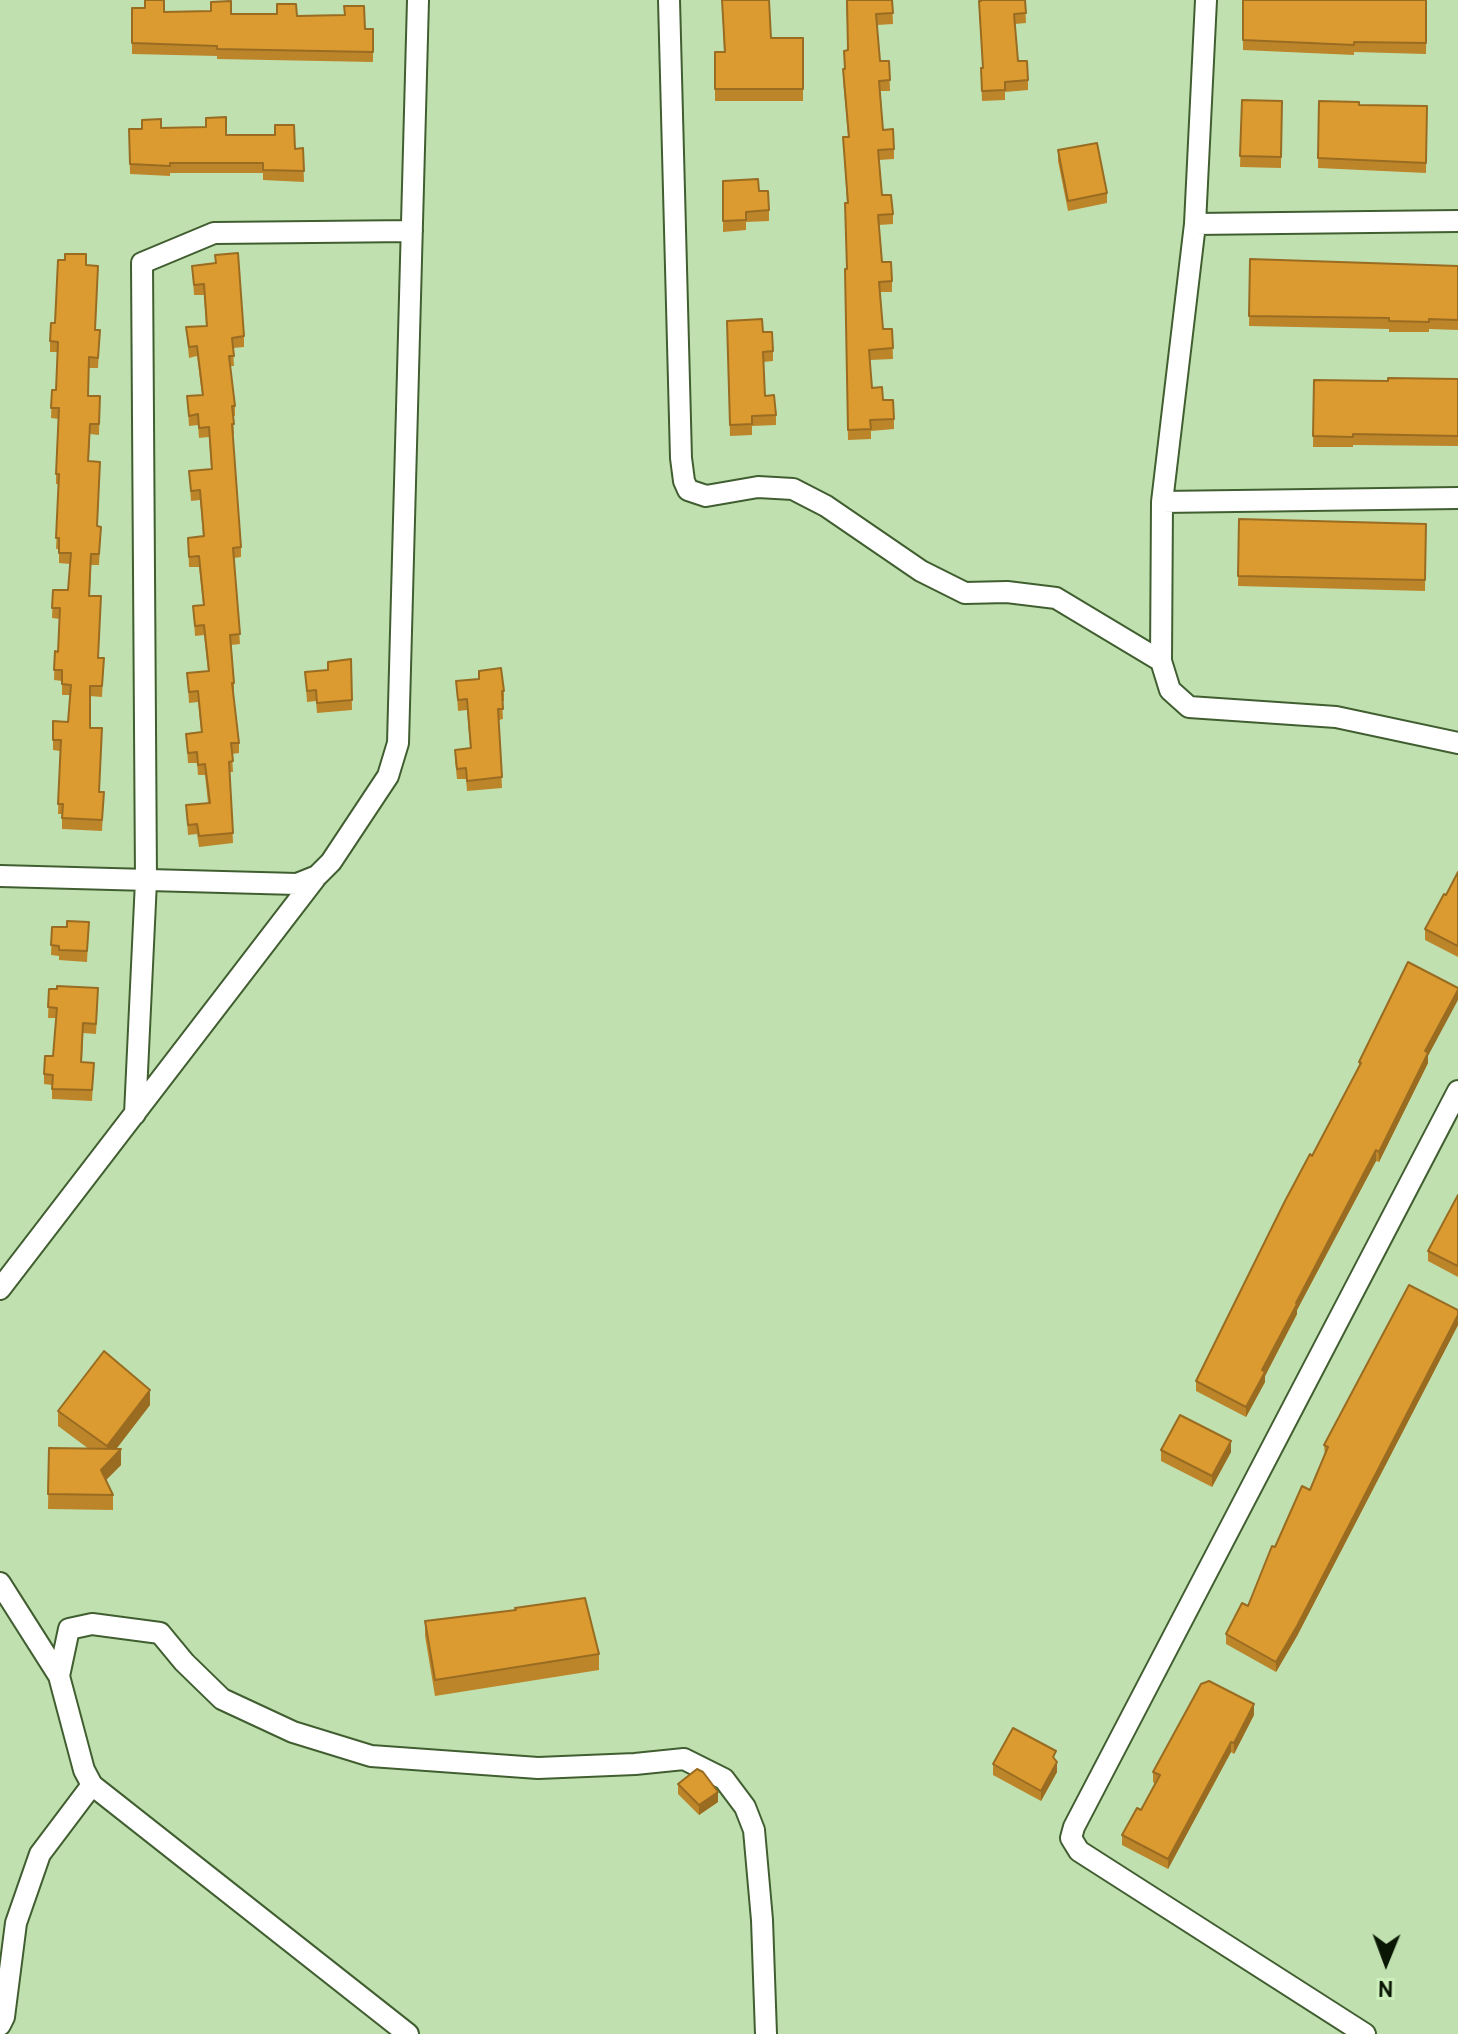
<!DOCTYPE html>
<style>
body{margin:0}
#map{position:relative;width:1458px;height:2034px;overflow:hidden;background:#c0e1af;font-family:Overpass,sans-serif}
canvas{display:block}
.north{position:absolute;left:1346px;top:1922px;width:80px;height:80px;-webkit-text-stroke:6px #cdefbb;paint-order:stroke;rotate:181deg;font-size:22px;font-weight:700;line-height:32px;text-align:center;color:#0b1705}
.north::after{content:'';display:block;margin:auto;width:28px;height:36px;background:#0b1705;clip-path:polygon(50% 0,100% 100%,50% 72%,0 100%)}
</style>
<div id="map">
<canvas width="1458" height="2034"></canvas>
<div class="north">N</div>
</div>
<script>
const c = document.querySelector('canvas').getContext('2d');
c.lineJoin = 'round';
function strokePath(path, color, width, dash) {
  c.strokeStyle = color;
  c.lineWidth = width;
  c.lineCap = dash ? 'butt' : 'round';
  c.setLineDash(dash || []);
  c.stroke(path);
}
function fill(path, color) {
  c.fillStyle = color;
  c.fill(path, 'evenodd');
}
const minor = new Path2D(`
 M669,0L681,458L684,481L688,490L706,496L758,487L793,489L826,506L921,571L965,593L1007,592L1056,598L1161,661
 M1206,0L1195,224L1162,502L1161,661L1170,690L1189,707L1336,717L1458,743
 M1195,224L1458,221
 M1162,502L1458,498
 M0,876L297,884L317,876
 M135,1114L146,881L142,263L214,233L412,231
 M0,1289L317,876L331,862L388,776L398,743L418,0
 M0,1583L59,1676L84,1770L92,1785L408,2034
 M59,1676L69,1629L92,1624L160,1633L184,1662L222,1699L293,1732L371,1756L538,1768L635,1764L684,1759L724,1779L745,1807L754,1830L762,1920L766,2034
 M0,2025L4,2017L16,1923L40,1854L92,1785
 M1365,2034L1079,1851L1071,1838L1074,1827L1458,1091`);
strokePath(minor, '#415e31', 24);
strokePath(minor, '#fff', 20);
fill(new Path2D(`
 M722,0L771,38H803V101H715V52H724Z
 M846,0H892L893,24L877,25L880,61H889L890,91H880L883,130L894,149V159L879,160L882,195L893,214V224L879,225L882,262L892,281V292H880L883,329H892L893,359L870,360L872,388L883,400L894,419V429L871,431V439L848,440L845,280L847,269V203L843,137H848L843,79V69H844V51L848,50Z
 M980,0H1025L1026,23L1015,24L1018,61L1028,80V90L1005,92V100L982,101L981,68H983L979,12V1H980Z
 M1243,0H1427L1426,54L1354,52V55L1243,50Z
 M132,8L164,12L297,16L365,29H373V62L217,59V56L132,54Z
 M1242,100L1282,101L1281,168L1240,167Z
 M1319,101L1359,105L1427,106L1426,173L1318,168Z
 M161,128L226,135L295,149L303,148L304,182L263,180V173H170V176L130,174L129,129Z
 M1058,150L1107,193V203L1068,211L1058,161Z
 M723,181L759,191L769,210V221L746,222V230L723,232Z
 M215,255L244,336V347L233,348L234,366H230L235,406V416H233L234,434L232,435L241,547V557L234,558L240,644L231,645L234,683V693H233L239,743V753L232,754L233,772H230L233,843L199,847L197,834L188,835L186,805L208,803L205,775H198L197,763H188L186,734L201,732L198,702L189,703L187,673L208,671L204,635L195,636L193,606L203,605L199,567H189L188,538L203,536L200,500L191,501L189,471L211,469L209,437L199,438L198,425L189,426L187,396L202,395L197,356L189,358L186,327L206,326L204,295H194L192,266L215,263Z
 M1250,259L1458,266V330L1429,329V332H1389V329L1249,326Z
 M86,265L96,330H100L98,368H89L88,396H100L99,435L90,434L89,461L98,526L101,527L99,565H91L90,596L99,658H104L102,697L90,696V728L99,792H104L102,831L62,829V814H58L60,751L53,750V721L68,722L71,695H62V681L54,680L55,651L58,652L60,619L52,618L53,590H68L70,564L59,563V549H56L59,484H56V474L59,419L51,418L52,390H56L58,352H50V341L55,323Z
 M727,321L763,332L773,351V361L763,362L765,396L776,415V425L752,426V435L730,436Z
 M1458,379V446L1353,445V447H1313L1314,380L1388,381Z
 M1239,519L1426,524L1425,591L1238,586Z
 M351,659L352,710L317,713L316,701L307,702L305,672L328,670V662Z
 M479,671L504,691V701H502L503,719L499,720L502,788L467,791L466,779H457L455,760V750L470,748L467,710L458,711L456,681L479,679Z
 M1458,872V957L1425,940V929L1446,895Z
 M89,922L87,962L59,960V956L51,955L52,927H67Z
 M49,989L98,998L96,1034L83,1033L82,1062L94,1063L92,1101L52,1099V1085L44,1084V1074L53,1056L56,1018H48Z
 M1428,1056V1063L1379,1162L1376,1161L1297,1310V1314L1265,1376V1382L1246,1417L1196,1391V1381L1359,1067V1062Z
 M1458,1195V1277L1428,1261V1251Z
 M1458,1310V1325L1297,1636L1276,1672L1226,1644V1634L1248,1606L1275,1547L1310,1490L1325,1456L1324,1445Z
 M150,1405L116,1449L121,1465L106,1480L113,1495V1510L48,1509L49,1448L89,1449L58,1426V1411Z
 M1161,1450L1231,1452L1212,1487L1161,1461Z
 M425,1621L599,1654V1670L435,1696L425,1636Z
 M1254,1715L1234,1754L1231,1752L1168,1869L1122,1845V1835L1141,1810L1155,1784L1153,1782V1772Z
 M993,1764L1057,1772L1041,1801L993,1775Z
 M678,1784L718,1802L699,1815L678,1794Z`), '#bc852a');
fill(new Path2D(`
 M1458,990V1000L1428,1056V1063L1379,1162V1152L1425,1051Z
 M1376,1150V1161L1297,1310V1314L1265,1376V1382L1246,1417V1407L1262,1370L1296,1303Z
 M1458,1315V1325L1297,1636L1276,1672V1662Z
 M150,1390V1405L107,1461V1446Z
 M1231,1441V1452L1212,1487V1476Z
 M121,1449V1465L101,1485V1470Z
 M1254,1704V1715L1234,1754V1743Z
 M1231,1742V1752L1168,1869V1859Z
 M1057,1762V1772L1041,1801V1791Z
 M718,1792V1802L699,1815V1805Z`), '#996c22');
const building = new Path2D(`
 M145,0H164V12L211,11V2L231,1V14H277V4H296L297,16L345,15L344,6H364L365,29H373V52L217,49V46L132,43V8H145Z
 M722,0H769L771,38H803V89H715V52H725Z
 M847,0H892L893,13L876,14L880,61H889L890,80L879,81L883,130L893,129L894,149L878,150L882,195H891L893,214L878,215L882,262H891L892,281L879,282L883,329H892L893,348L869,350L872,388L882,387L883,400H893L894,419L870,420L871,429L848,430L845,269H847L845,203H848L843,137H849L843,69H845L844,51L848,50Z
 M981,0H1025L1026,13L1014,14L1018,61H1027L1028,80L1005,82V90L982,91L981,68H983L979,1H981Z
 M1243,0H1426V43L1354,42V45L1243,40Z
 M1242,100L1282,101L1281,157L1240,156Z
 M1319,101L1359,102V105L1427,106L1426,163L1318,158Z
 M226,117V135H275V125H294L295,149L303,148L304,171L263,170V163H170V166L130,164L129,129H142V120L161,119V128L206,127V118Z
 M1097,143L1107,193L1068,201L1058,150Z
 M758,179L759,191H768L769,210L746,212V220L723,221V181Z
 M238,253L244,336L232,338L234,356H229L235,406H232L234,424H232L241,547L233,548L240,634L230,635L234,683H232L239,743H231L233,761L229,762L233,833L199,836L197,824L188,825L186,805L210,803L205,764L198,765L197,752L188,753L186,734L202,732L198,691L189,692L187,673L209,671L204,625L195,626L193,606L204,605L199,556L189,557L188,538L204,536L200,490L191,491L189,471L212,469L209,427L199,428L198,414L189,416L187,396L203,395L197,346L189,347L186,327L207,326L204,284L194,285L192,266L216,263L215,255Z
 M65,254H86V265L98,266L95,330H100L98,358L89,357L88,396H100L99,424H90L88,461L100,462L97,526L101,527L99,554H91L89,596H101L98,658H104L102,686H90V728H102L99,792H104L102,820L62,818L63,804H58L61,740H53V721L68,722L71,685L62,684V670H54L55,651L58,652L60,608H52L53,590H68L71,553H59V538H56L59,474H56L59,408H51L52,390H56L58,342L50,341L51,323H55L58,260H65Z
 M1250,259L1458,266V320L1429,319V322L1389,321V318L1249,316Z
 M762,319L763,332H772L773,351L763,352L765,396L774,395L776,415L752,416V424L730,425L727,321Z
 M1388,378L1458,379V436L1353,434V437L1313,436L1314,380L1388,381Z
 M1239,519L1426,524L1425,580L1238,576Z
 M351,659L352,700L317,703L316,690L307,691L305,672L328,670V662Z
 M501,668L504,691H502L503,709H498L502,777L467,781L466,768L457,769L455,750L471,748L467,699L458,700L456,681L479,679V671Z
 M1458,872V946L1425,929L1444,894L1446,895Z
 M67,921L89,922L87,951L59,950V946L51,945L52,927H67Z
 M1408,962L1458,988V990L1425,1051L1428,1053L1379,1152L1376,1150L1296,1303L1297,1304L1262,1370L1265,1372L1246,1407L1196,1381L1285,1201L1310,1154L1312,1156L1361,1063L1359,1062Z
 M57,986L98,988L96,1024L83,1023L81,1062L94,1063L92,1090L52,1089L53,1075L44,1074L45,1056H53L57,1008L48,1007L49,989H57Z
 M1458,1195V1266L1428,1251Z
 M1409,1285L1458,1310V1315L1297,1626L1276,1662L1226,1634L1242,1603L1248,1606L1272,1546L1275,1547L1302,1486L1310,1490L1328,1447L1324,1445Z
 M104,1351L150,1390L107,1446L58,1411Z
 M1180,1415L1231,1441L1212,1476L1161,1450Z
 M49,1448L121,1449L101,1470L113,1495L48,1494Z
 M585,1598L599,1654L435,1680L425,1621L516,1610L515,1608Z
 M1209,1681L1254,1704L1234,1743L1231,1742L1168,1859L1122,1835L1137,1808L1141,1810L1160,1775L1153,1772L1201,1684Z
 M1013,1728L1056,1751L1053,1757L1057,1762L1041,1791L993,1764Z
 M697,1769L703,1772L718,1792L699,1805L678,1784Z`);
fill(building, '#db9b31');
strokePath(building, '#996c22', 2);
</script>
